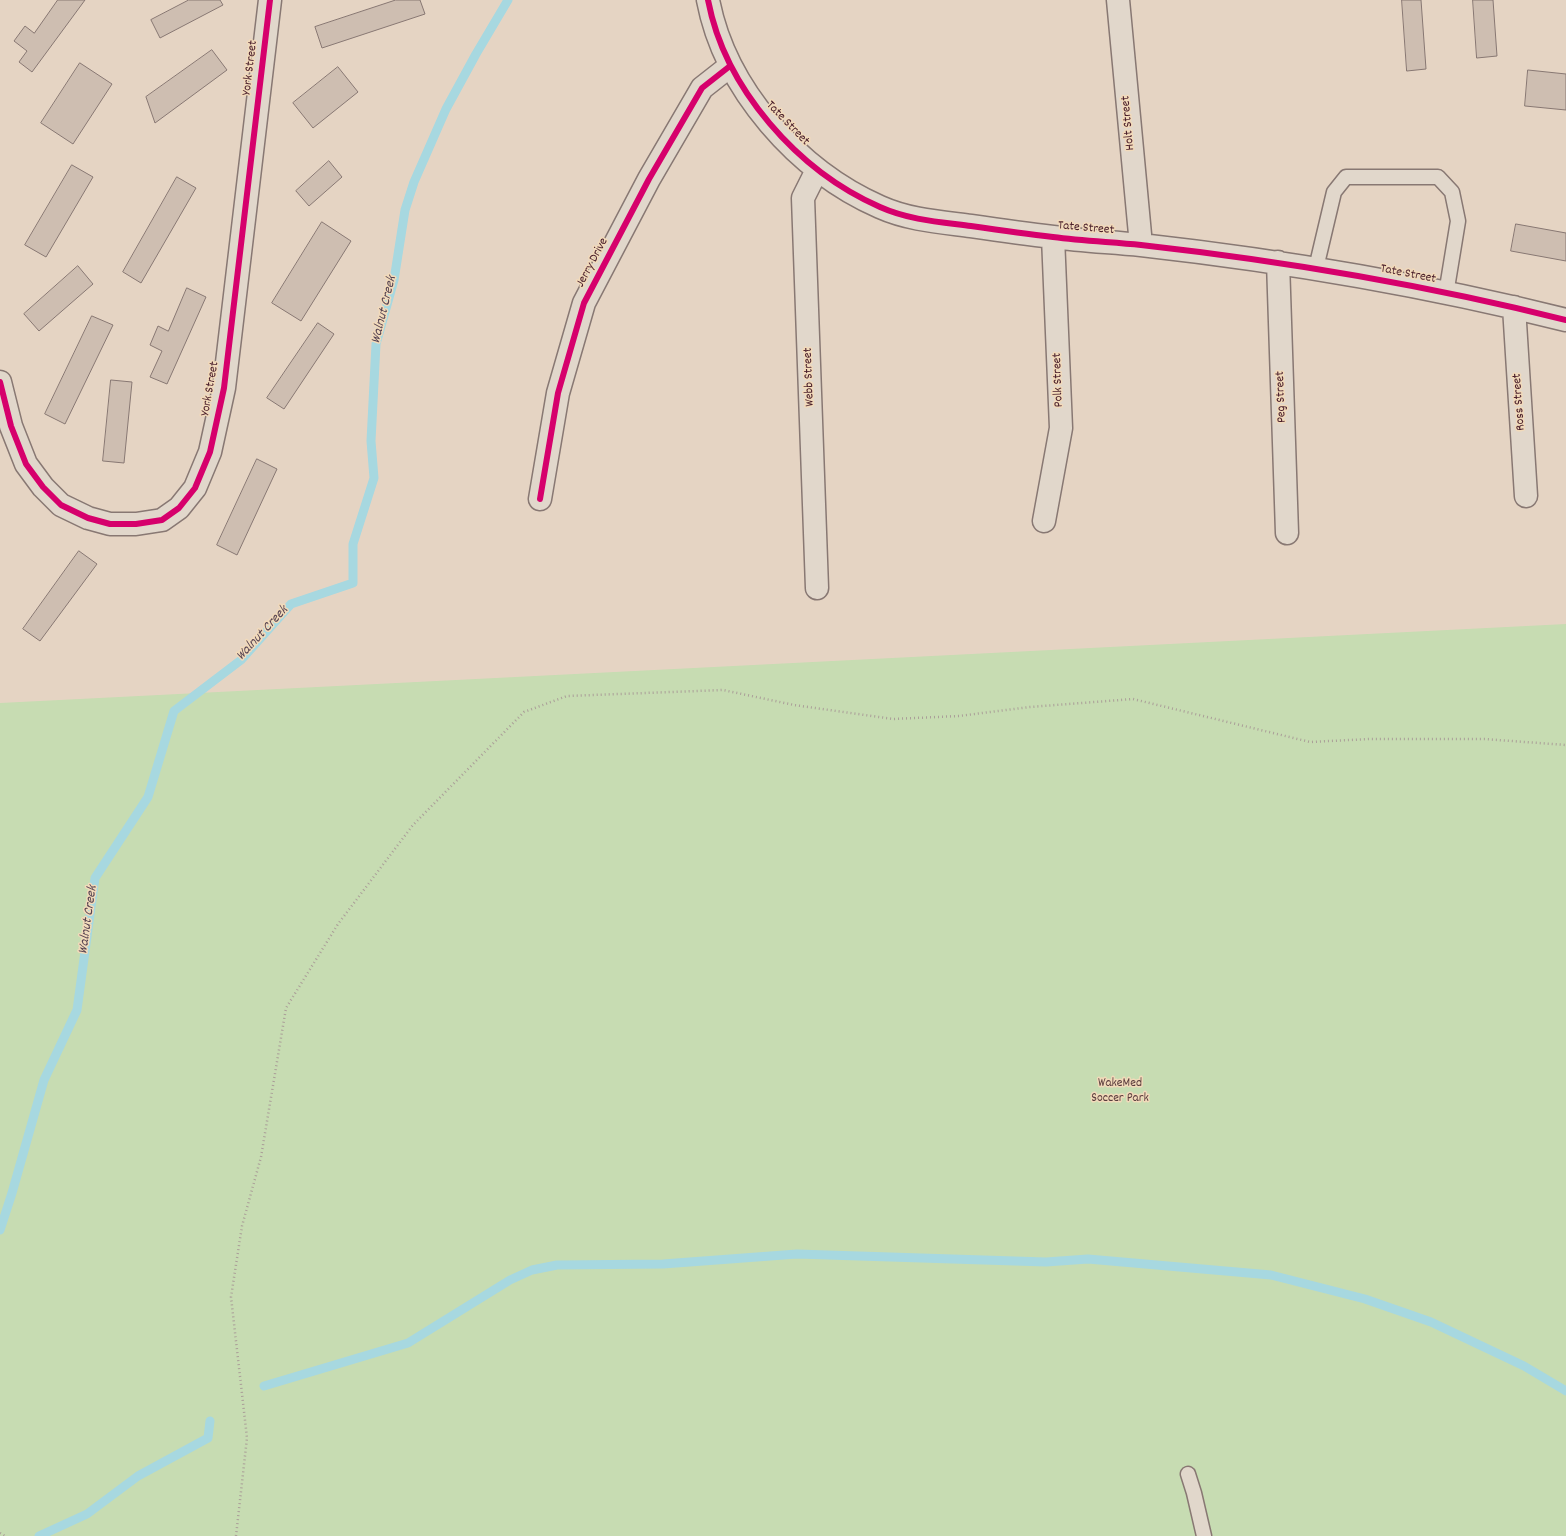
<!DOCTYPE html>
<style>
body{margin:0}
canvas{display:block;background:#e5d4c3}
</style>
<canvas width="1566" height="1536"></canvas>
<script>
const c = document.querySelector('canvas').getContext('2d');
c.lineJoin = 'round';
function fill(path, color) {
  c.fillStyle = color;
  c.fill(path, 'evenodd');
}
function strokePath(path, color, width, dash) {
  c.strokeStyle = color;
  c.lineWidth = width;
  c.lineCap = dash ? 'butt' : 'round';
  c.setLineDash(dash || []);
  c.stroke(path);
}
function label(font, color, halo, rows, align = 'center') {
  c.font = font + ' Dekko,sans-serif';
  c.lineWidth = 3;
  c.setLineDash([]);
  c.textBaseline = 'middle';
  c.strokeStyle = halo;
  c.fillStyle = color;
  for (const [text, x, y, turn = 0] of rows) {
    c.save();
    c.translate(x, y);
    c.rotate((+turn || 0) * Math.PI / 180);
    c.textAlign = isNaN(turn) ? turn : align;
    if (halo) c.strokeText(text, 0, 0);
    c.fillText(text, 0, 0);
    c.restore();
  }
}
fill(new Path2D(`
 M1566,624V1536H0V703Z`), '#c7dcb2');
strokePath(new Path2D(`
 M0,1230L12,1193L44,1080L77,1010L95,878L148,797L174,711L241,660L291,604L353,583V544L374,478L371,441L376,344L394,280L405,210L414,182L446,109L476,54L508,0
 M264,1386L408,1343L510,1280L532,1270L557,1265L663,1264L797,1254L1046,1262L1088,1259L1271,1275L1365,1299L1431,1322L1524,1366L1566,1391
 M39,1536L87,1514L138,1476L208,1438L210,1421`), '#a7d8e0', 9);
const building = new Path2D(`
 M58,0H85L32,72L19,62L27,51L14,41L25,26L34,33Z
 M189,0H220L223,5L160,38L151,20Z
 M396,0H420L425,14L322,48L315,27Z
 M1402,0H1421L1426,69L1407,71Z
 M1473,0H1493L1497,56L1477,58Z
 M212,50L227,70L155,123L146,97Z
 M80,63L112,84L73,144L41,123Z
 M338,67L358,92L313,128L293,103Z
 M1528,70L1566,74V110L1525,106Z
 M329,161L342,177L309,206L296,191Z
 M72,165L93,177L46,257L25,245Z
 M177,177L196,188L141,283L123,272Z
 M322,222L351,241L301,321L272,303Z
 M1516,224L1566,233V261L1511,251Z
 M78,266L93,284L39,331L24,314Z
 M187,288L206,297L167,384L150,377L162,351L150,345L158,326L168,331Z
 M92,316L113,325L65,424L45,414Z
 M318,323L334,334L284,409L267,398Z
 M111,380L132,382L124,463L103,461Z
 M257,459L277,469L237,555L217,545Z
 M79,551L97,564L40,641L23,629Z`);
fill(building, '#cebeb1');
strokePath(building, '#887873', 1);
const service = new Path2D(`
 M1316,268L1334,192L1346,177H1438L1452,192L1458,221L1446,294
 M1188,1474L1194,1493L1204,1536`);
const minor = new Path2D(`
 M708,0C725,89 798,171 880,207C909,220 940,222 971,226C998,230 1026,234 1053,237C1083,241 1112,242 1141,245C1284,261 1426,285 1566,320
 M1118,0L1141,245
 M1278,262L1287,533
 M1514,307L1526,496
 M0,382L11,426L26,464L43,487L61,505L88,518L110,524H136L162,520L179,508L195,488L210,452L224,388L270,0
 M540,499L558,393L584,303L649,179L702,88L730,66
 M1044,521L1061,428L1053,237
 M817,588L803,198L817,170`);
strokePath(service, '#887873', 17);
strokePath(minor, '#887873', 25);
strokePath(new Path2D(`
 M0,1533L5,1536
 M236,1536L247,1438L231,1297L242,1226L261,1157L286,1008L338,924L413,825L524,712L567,696L723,690L794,705L893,719L959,716L1030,707L1133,699L1310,742L1370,739H1484L1566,745`), '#aa9e98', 2.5, [1, 3]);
strokePath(service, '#e1d7cb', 14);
strokePath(minor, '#e1d7cb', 22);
strokePath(new Path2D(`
 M708,0C725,89 798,171 880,207C909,220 940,222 971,226C998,230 1026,234 1053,237C1083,241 1112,242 1141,245C1284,261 1426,285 1566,320
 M0,382L11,426L26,464L43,487L61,505L88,518L110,524H136L162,520L179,508L195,488L210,452L224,388L270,0
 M540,499L558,393L584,303L649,179L702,88L730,66`), '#d6006c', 6);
label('13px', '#4a1f2b', '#f2daba', [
 ["York Street",251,68,-83],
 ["Holt Street",1129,123,-95],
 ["Tate Street",787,124,46],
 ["Tate Street",1086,229,5],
 ["Jerry Drive",593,263,-62],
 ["Tate Street",1408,275,11],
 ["Webb Street",810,377,-92],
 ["Polk Street",1059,380,-92],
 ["York Street",211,389,-80],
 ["Peg Street",1282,397,-92],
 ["Ross Street",1520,402,-94]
]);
label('13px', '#593c3d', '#f2daba', [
 ["WakeMed",1120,1084],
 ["Soccer Park",1120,1099]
]);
label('italic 14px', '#574452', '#f2daba', [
 ["Walnut Creek",385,310,-76],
 ["Walnut Creek",263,634,-47],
 ["Walnut Creek",89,920,-82]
]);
</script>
